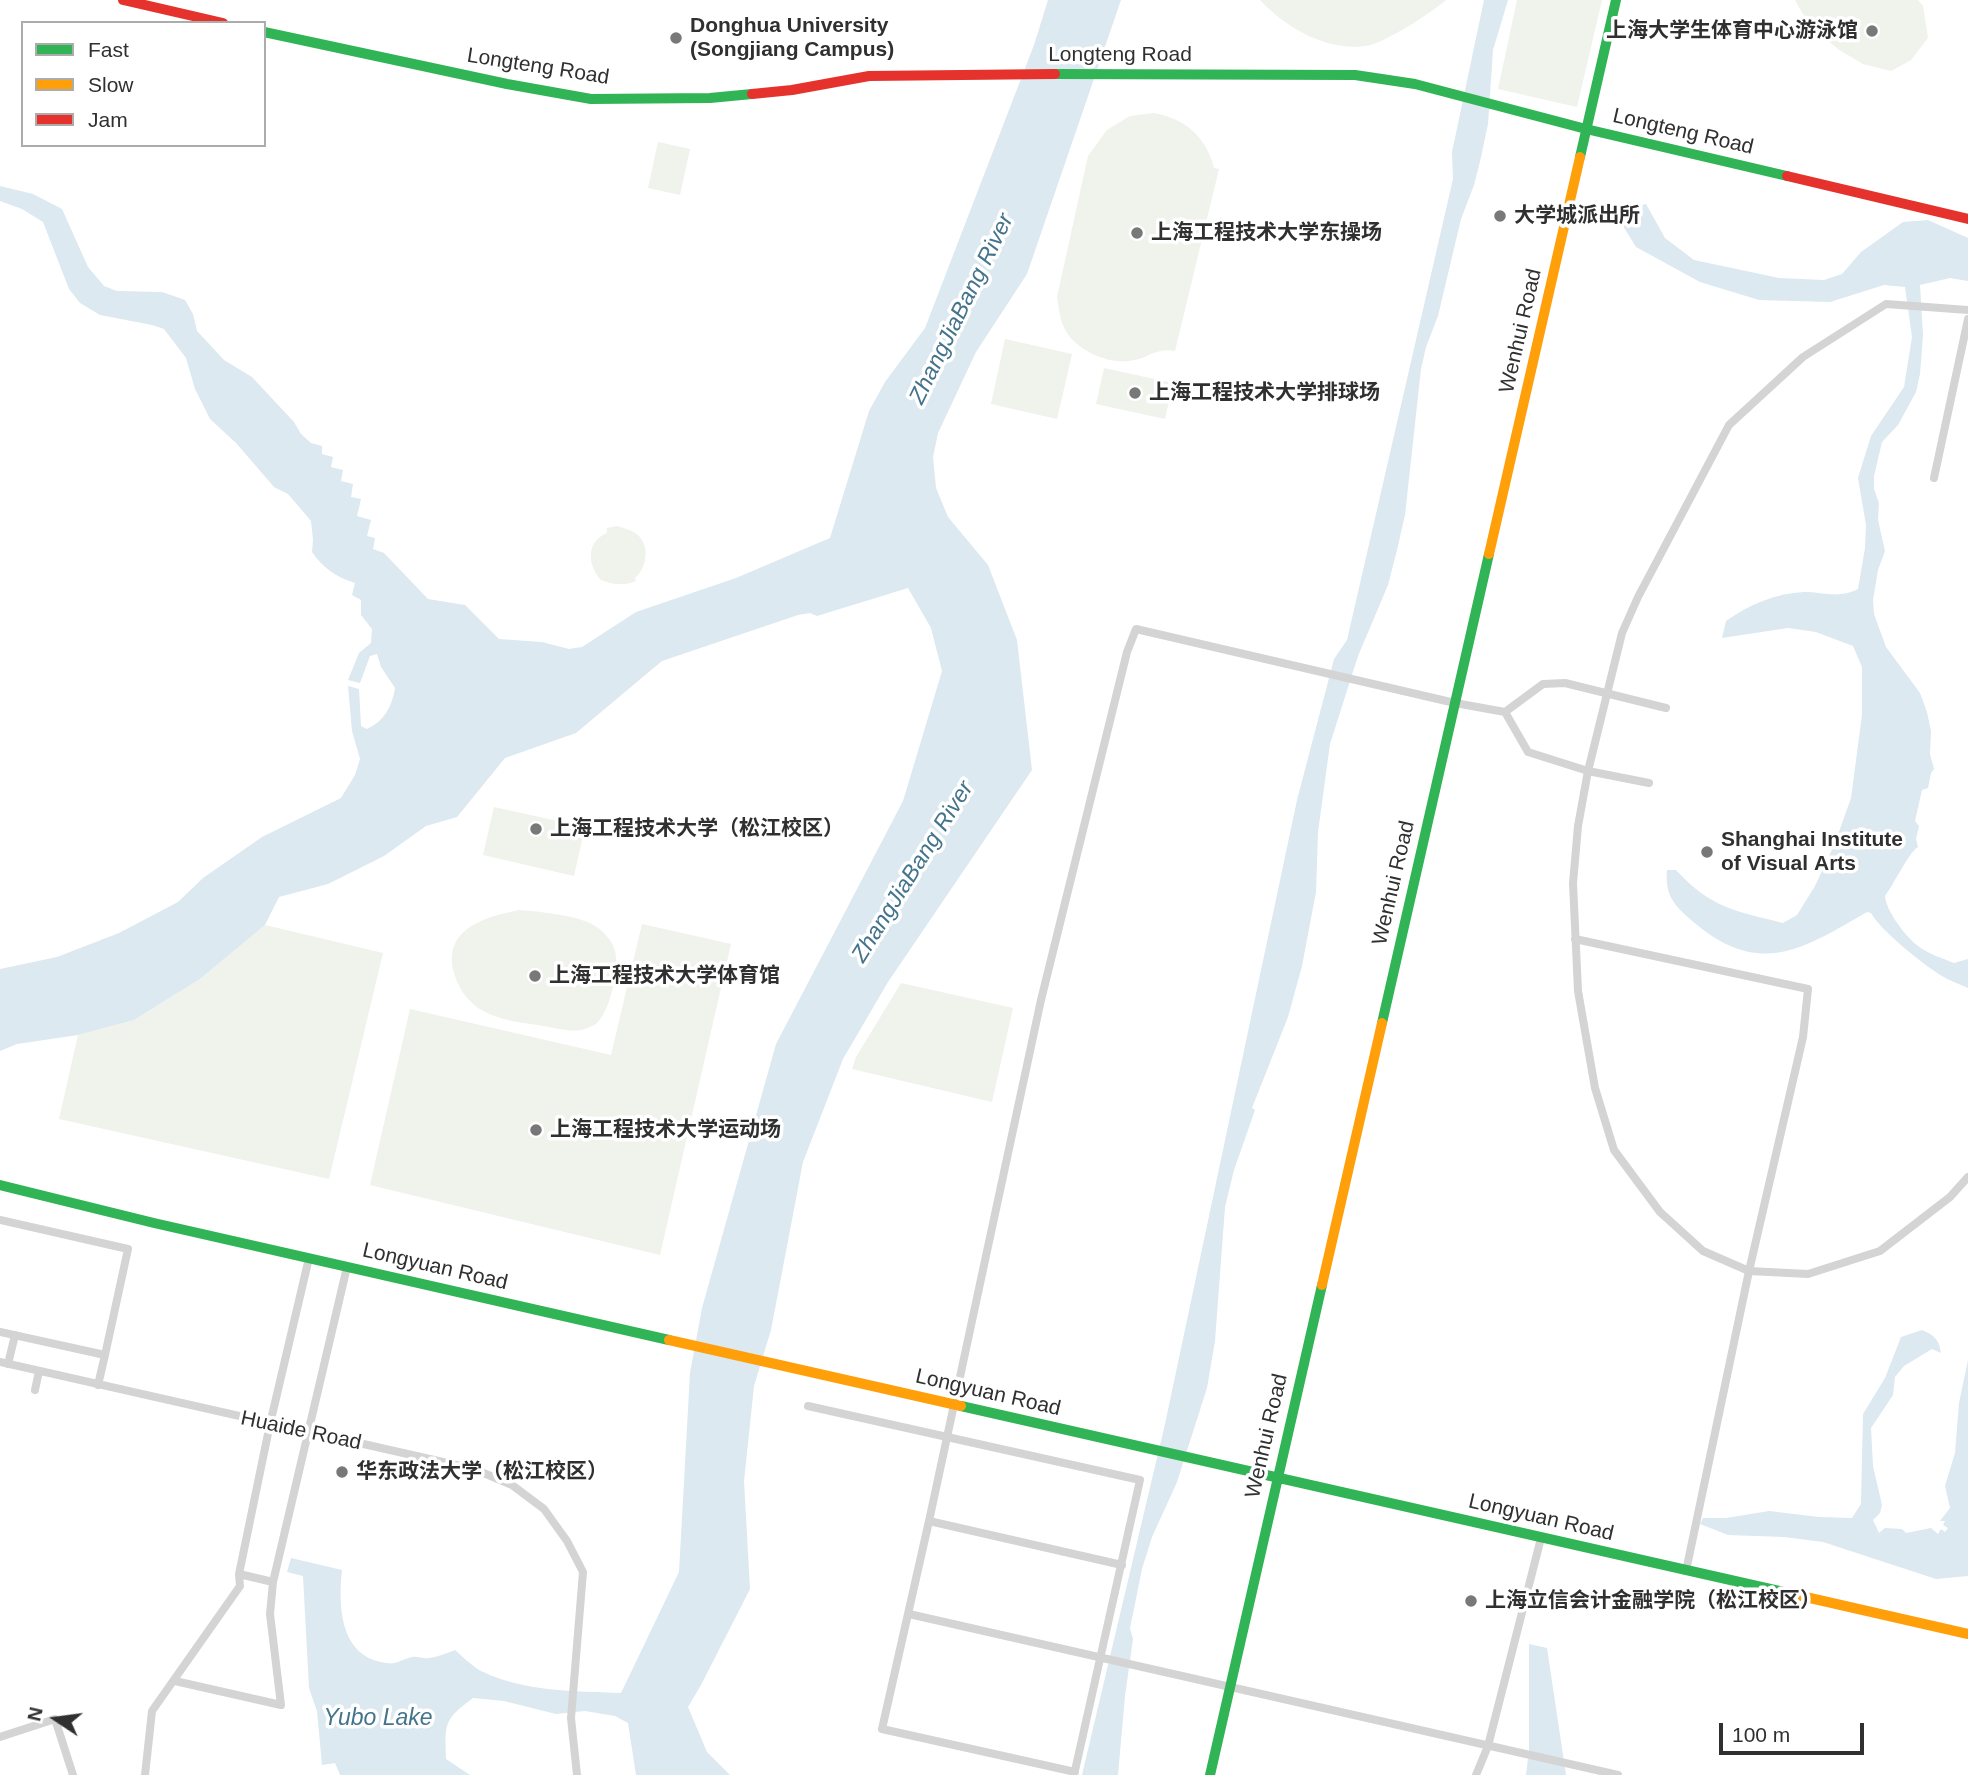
<!DOCTYPE html>
<meta charset="utf-8">
<style>
body{margin:0}
#map{position:relative;width:1968px;height:1775px;overflow:hidden;background:#fff;font-family:Helvetica,sans-serif}
canvas{display:block}
.legend{position:absolute;left:21px;top:21px;width:245px;height:126px;box-sizing:border-box;background:#fff;border:2px solid #acacac;margin:0;padding:9px 12px;list-style:none;font-size:21px;color:#303030}
.legend li{display:flex;align-items:center;gap:14px;height:35px}
.legend b{width:35px;border:2px solid #acacac}
.north{position:absolute;left:21px;top:1684px;width:70px;height:70px;-webkit-text-stroke:5px #fff;paint-order:stroke;rotate:283deg;font-size:19px;font-weight:700;line-height:28px;text-align:center;color:#303030}
.north::after{content:'';display:block;margin:auto;width:24px;height:32px;background:#303030;clip-path:polygon(50% 0,100% 100%,50% 72%,0 100%)}
.scale{position:absolute;left:1719px;top:1723px;width:145px;height:32px;box-sizing:border-box;border:4px solid #303030;border-top:0;padding-left:9px;font-size:21px;line-height:24px;white-space:nowrap;color:#303030;-webkit-text-stroke:5px #fff;paint-order:stroke}
</style>
<div id="map">
<canvas width="1968" height="1775"></canvas>
<ul class="legend">
<li><b style="height:9px;background:#30b455"></b>Fast</li>
<li><b style="height:9px;background:#ff9f0a"></b>Slow</li>
<li><b style="height:9px;background:#e5322d"></b>Jam</li>
</ul>
<div class="north">N</div>
<div class="scale">100 m</div>
</div>
<script>
const c = document.querySelector('canvas').getContext('2d');
c.lineJoin = 'round';
function fill(path, color) {
  c.fillStyle = color;
  c.fill(path, 'evenodd');
}
function strokePath(path, color, width, dash) {
  c.strokeStyle = color;
  c.lineWidth = width;
  c.lineCap = dash ? 'butt' : 'round';
  c.setLineDash(dash || []);
  c.stroke(path);
}
function label(font, color, halo, rows, align = 'center') {
  c.font = font + ' Helvetica,"Noto Sans SC",sans-serif';
  c.lineWidth = 7;
  c.setLineDash([]);
  c.textBaseline = 'middle';
  c.strokeStyle = halo;
  c.fillStyle = color;
  for (const [text, x, y, turn = 0] of rows) {
    c.save();
    c.translate(x, y);
    c.rotate((+turn || 0) * Math.PI / 180);
    c.textAlign = isNaN(turn) ? turn : align;
    if (halo) c.strokeText(text, 0, 0);
    c.fillText(text, 0, 0);
    c.restore();
  }
}
fill(new Path2D(`
 M1260,0H1446C1431,13 1385,43 1366,46C1326,51 1286,28 1260,0Z
 M1517,0H1602L1577,107L1498,89Z
 M1795,0H1918L1923,6L1928,38L1911,60L1891,71L1863,64L1838,49L1809,25Z
 M1154,113C1186,119 1206,137 1214,168L1219,169L1175,351C1155,347 1148,359 1129,361C1108,364 1079,351 1067,333C1060,322 1059,309 1057,297L1088,156L1107,130L1130,116Z
 M658,142L690,149L680,195L648,188Z
 M1005,339L1072,354L1057,419L991,404Z
 M1104,368L1173,383L1165,419L1096,404Z
 M617,526C624,528 632,530 638,535C650,546 647,568 635,578L636,581C624,586 614,585 601,580C587,564 586,542 607,533V528Z
 M494,807L585,827L574,876L483,855Z
 M520,910C540,912 582,915 598,928C604,932 612,941 614,948C621,965 610,1012 596,1024C593,1026 585,1029 581,1030C570,1032 556,1028 544,1026C523,1023 496,1020 478,1008C466,999 458,987 454,973C442,929 486,916 520,910Z
 M642,924L731,944L660,1255L370,1185L410,1009L611,1055Z
 M265,925L383,953L329,1179L59,1119L78,1035L134,1020L200,979Z
 M901,983L1013,1008L992,1102L852,1069L856,1057Z`), '#f0f2ec');
fill(new Path2D(`
 M1048,0H1121L1027,274L976,352L938,433L933,457L936,488L948,517L988,565L1017,640L1032,770L888,982L843,1059L803,1162L771,1330L754,1386L744,1481L750,1589L701,1685L688,1707L707,1752L730,1775H636L628,1723L615,1716L585,1711L556,1714L504,1701L473,1698C443,1720 445,1724 446,1759L470,1775H340L335,1763L322,1765L317,1711L309,1688L303,1576L287,1572L291,1558L342,1570C338,1607 340,1657 386,1663C396,1665 403,1659 412,1657C418,1656 423,1659 429,1658C438,1657 447,1653 455,1650C463,1657 472,1666 481,1671C525,1692 573,1691 621,1693L679,1572L690,1373L702,1308L776,1044L903,801L942,671L931,628L908,588L817,616L810,613L798,615L662,661L576,733L505,758L457,817L426,826L384,856L328,884L279,897L265,925L200,979L134,1020L78,1035L17,1044L0,1051V969L57,957L119,933L178,902L203,878L262,837L341,798L355,775L360,759L352,731L348,686L359,689L361,726L367,729C384,721 392,707 395,688L381,667L377,654L370,656L360,683L348,680L359,653L371,643L372,629L361,615V600L352,595L355,583C336,577 323,568 312,552L313,540L311,521L288,494L274,487L236,443L210,419L195,389L186,358L164,329L152,325L100,315L80,303L69,289L43,222L22,209L0,201V186L33,194L62,209L88,267L104,286L117,291L162,292L185,300L193,314L197,331L224,360L252,377L294,422L301,434L311,443L322,446V454L333,457L331,467L343,470L341,481L353,484L351,497L361,499L357,516L371,520L367,536L375,538L373,549L384,553L428,599L465,605L499,639L542,642L569,649L582,647L636,612L736,578L830,538L869,411L885,382L925,328L1034,45Z
 M1484,0H1508L1493,50L1488,124L1481,157L1474,185L1461,219L1438,316L1426,347L1421,369L1405,515L1397,550L1388,585L1358,656L1330,744L1318,832L1316,892L1302,966L1288,1017L1252,1108L1255,1110L1234,1170L1225,1207L1215,1341L1207,1388L1177,1482L1152,1537L1142,1569L1130,1628L1133,1639L1125,1696L1118,1775H1082L1165,1424L1297,800L1334,659L1347,640L1453,179L1452,152Z
 M1646,204L1665,238L1694,260L1779,278L1824,280L1842,274L1861,252L1903,222L1928,220L1968,238V281L1950,278L1920,285L1923,335L1920,374L1916,392L1898,425L1882,442L1874,476V489L1879,503L1878,520L1885,551L1878,570L1873,600L1874,614L1886,647L1920,693L1927,712L1931,731L1930,754L1934,769L1931,773L1928,788L1922,790L1915,821L1919,826L1916,839L1918,847C1909,852 1894,884 1885,896C1886,911 1906,937 1918,946C1928,954 1942,958 1954,963L1968,959V988C1960,984 1950,981 1942,976C1924,965 1881,931 1871,913L1867,912C1800,951 1758,978 1691,920C1673,904 1665,895 1667,870H1676C1711,908 1735,911 1783,923L1797,915L1815,886L1835,843L1851,798L1862,715V667L1853,646L1816,632L1788,628L1722,638L1726,621C1749,605 1775,593 1804,592C1824,592 1839,599 1858,589L1865,548L1866,525L1858,478L1871,436L1904,387L1912,337L1905,287L1884,285L1830,302L1759,300L1700,282L1636,247L1620,221L1625,209Z
 M1922,1330C1934,1335 1939,1339 1941,1353L1932,1349L1904,1366L1895,1377L1893,1395L1871,1428L1873,1466L1882,1505L1880,1513L1873,1520L1879,1533L1885,1528L1902,1529L1906,1533L1931,1528L1938,1534L1941,1529L1945,1532L1948,1528L1943,1525L1945,1521H1940L1950,1508L1945,1486L1955,1453L1959,1403L1968,1360V1576L1936,1579L1823,1542L1784,1537L1728,1535L1700,1524L1703,1518H1726L1769,1511L1819,1517L1852,1518L1861,1504L1863,1414L1885,1378L1901,1337Z
 M1529,1644L1547,1648L1566,1775H1526L1529,1750Z`), '#dce9f0');
strokePath(new Path2D(`
 M1968,310L1886,304L1803,357L1729,425L1638,597L1622,633L1588,771L1578,826L1573,883L1578,991L1595,1088L1614,1150L1660,1212L1703,1251L1749,1271L1808,1274L1880,1251L1950,1197L1968,1177
 M1934,478L1968,319
 M1505,712L1528,752L1588,771L1649,783
 M1575,939L1808,989L1803,1037L1749,1271L1686,1571
 M0,1220L128,1249L105,1355
 M0,1332L105,1355L98,1385
 M0,1362L474,1469L512,1485L544,1509L567,1541L583,1572L571,1718L577,1775
 M8,1364L15,1335
 M35,1390L39,1371
 M808,1406L1140,1480L1074,1775
 M929,1521L882,1729L1075,1772
 M1122,1565L929,1521L1041,1000L1127,652L1136,629L1455,703L1505,712L1543,684L1565,683L1666,708
 M239,1574L273,1582
 M909,1614L1618,1775
 M175,1681L281,1705L270,1614L273,1582L347,1267
 M0,1737L55,1719L73,1775
 M145,1775L152,1711L240,1586L239,1574L270,1424L309,1258
 M1476,1775L1488,1746L1541,1538`), '#d4d4d4', 8);
strokePath(new Path2D(`
 M264,32L507,84L591,99L710,98L752,94
 M1055,74L1355,75L1415,84L1586,129L1787,176
 M1580,157L1616,0
 M1382,1023L1489,554
 M0,1185L154,1223L669,1340
 M961,1406L1788,1593
 M1210,1775L1322,1285`), '#30b455', 10);
strokePath(new Path2D(`
 M1489,554L1580,157
 M1322,1285L1382,1023
 M669,1340L961,1406
 M1788,1593L1968,1634`), '#ff9f0a', 10);
strokePath(new Path2D(`
 M123,0L223,23
 M752,94L792,90L869,76L1055,74
 M1787,176L1968,219`), '#e5322d', 10);
for (const [x, y, r, color] of [
 [1872,31,7,"#787878"],
 [676,38,7,"#787878"],
 [1500,216,7,"#787878"],
 [1137,233,7,"#787878"],
 [1135,393,7,"#787878"],
 [536,829,7,"#787878"],
 [1707,852,7,"#787878"],
 [535,976,7,"#787878"],
 [536,1130,7,"#787878"],
 [342,1472,7,"#787878"],
 [1471,1601,7,"#787878"]
]) {
  const dot = new Path2D();
  dot.arc(x, y, r, 0, 2 * Math.PI);
  c.fillStyle = color;
  c.fill(dot);
  strokePath(dot, '#fff', 2.5);
}
label('bold 21px', '#303030', '#fff', [
 ["Donghua University",690,26],
 ["(Songjiang Campus)",690,50],
 ["上海大学生体育中心游泳馆",1858,31,"right"],
 ["大学城派出所",1514,216],
 ["上海工程技术大学东操场",1151,233],
 ["上海工程技术大学排球场",1149,393],
 ["上海工程技术大学（松江校区）",550,829],
 ["Shanghai Institute",1721,840],
 ["of Visual Arts",1721,864],
 ["上海工程技术大学体育馆",549,976],
 ["上海工程技术大学运动场",550,1130],
 ["华东政法大学（松江校区）",356,1472],
 ["上海立信会计金融学院（松江校区）",1485,1601]
], 'left');
label('21px', '#303030', '#fff', [
 ["Longteng Road",1120,55],
 ["Longteng Road",538,67,9],
 ["Longteng Road",1683,132,13],
 ["Wenhui Road",1521,331,-77],
 ["Wenhui Road",1394,883,-77],
 ["Longyuan Road",435,1267,13],
 ["Longyuan Road",988,1393,13],
 ["Huaide Road",301,1431,12],
 ["Wenhui Road",1267,1436,-77],
 ["Longyuan Road",1541,1518,13]
]);
label('italic 23px', '#44748b', '#fff', [
 ["ZhangJiaBang River",962,309,-64],
 ["ZhangJiaBang River",913,872,-58],
 ["Yubo Lake",378,1719]
]);
</script>
